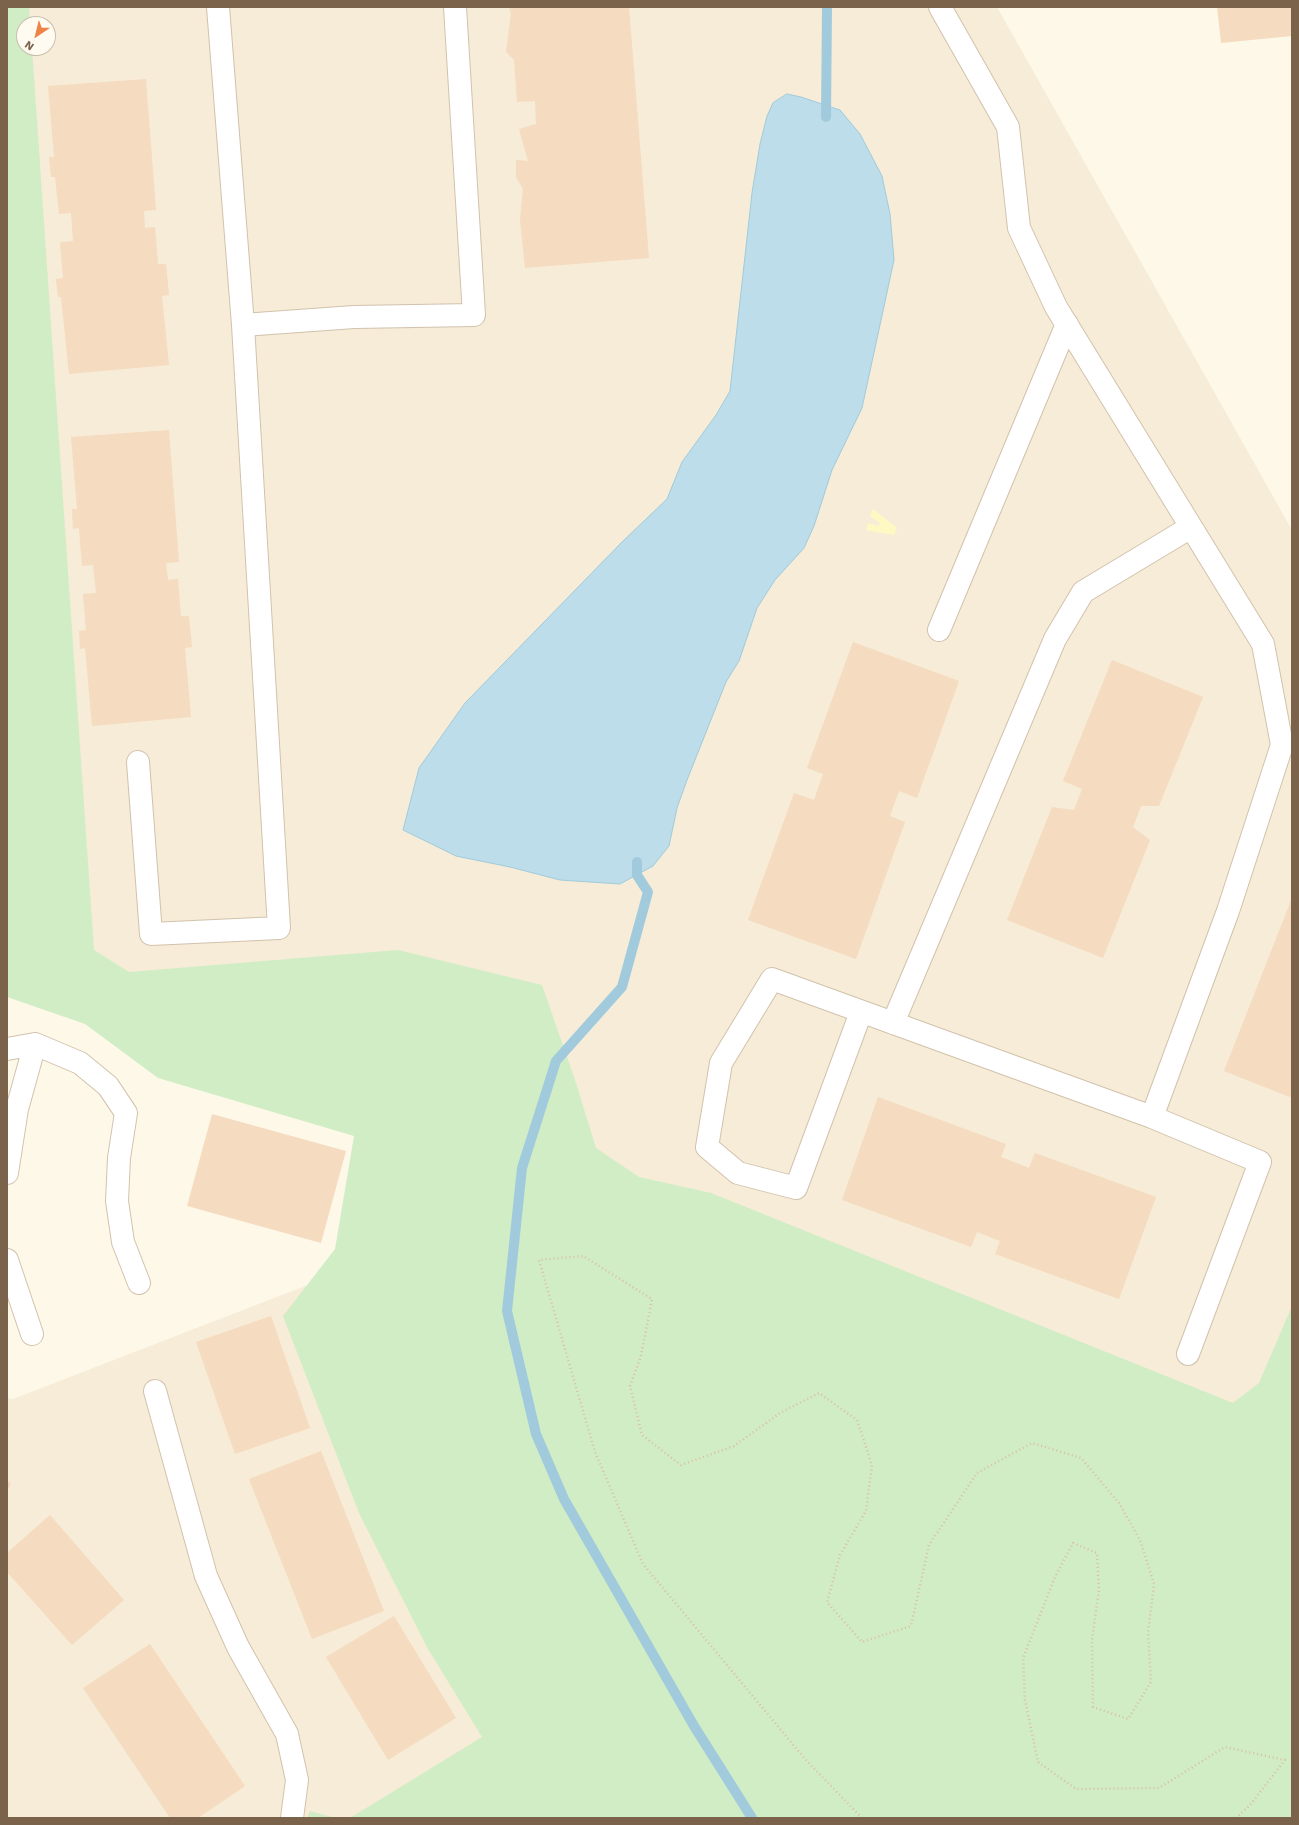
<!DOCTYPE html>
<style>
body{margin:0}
#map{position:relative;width:1299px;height:1825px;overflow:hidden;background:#fef8e9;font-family:"Work Sans",sans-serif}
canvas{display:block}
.frame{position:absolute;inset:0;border:8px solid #7b624a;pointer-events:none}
.north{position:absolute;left:16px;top:16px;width:40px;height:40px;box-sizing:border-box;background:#fffbf1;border:1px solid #cabeae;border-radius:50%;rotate:215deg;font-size:11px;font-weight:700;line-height:16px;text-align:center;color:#7b624a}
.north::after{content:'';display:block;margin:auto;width:14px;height:18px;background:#ee8348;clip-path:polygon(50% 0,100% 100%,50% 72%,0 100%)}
</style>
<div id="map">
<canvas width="1299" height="1825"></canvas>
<div class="frame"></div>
<div class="north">N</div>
</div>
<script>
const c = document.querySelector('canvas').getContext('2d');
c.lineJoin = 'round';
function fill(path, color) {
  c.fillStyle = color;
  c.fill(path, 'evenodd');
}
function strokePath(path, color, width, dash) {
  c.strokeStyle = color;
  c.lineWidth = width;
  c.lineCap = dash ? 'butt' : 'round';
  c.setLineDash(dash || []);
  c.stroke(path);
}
fill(new Path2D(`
 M7,7H997L1292,530V1391L1256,1479L80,979ZM24,24H48V48H24Z
 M349,1269L557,1740L449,1818H7V1398L13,1399Z`), '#f6ecd7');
fill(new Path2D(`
 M7,7H29L30,24H24V48H32L94,950L129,972L398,950L542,985L575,1080L596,1148L639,1177L711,1193L1233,1403L1259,1383L1292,1306V1818H350L482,1737L428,1649L359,1513L283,1316L335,1249L354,1136L158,1078L85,1024L7,997Z
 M310,1811L336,1818H307Z`), '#d1edc6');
fill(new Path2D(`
 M873,509L897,528L894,535L866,530L868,523L878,526L880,523L870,516Z`), '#fef9c3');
const water = new Path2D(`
 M787,94L801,97L840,110L860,134L882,176L890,214L894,260L862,408L832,470L814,526L804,548L775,580L757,608L739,661L726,682L687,780L677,808L669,846L653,866L620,884L560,880L510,867L456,856L403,830L419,768L465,703L622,542L667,499L682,462L716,415L730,391L752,193L760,144L767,116L773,103Z`);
fill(water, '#bcdde9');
strokePath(water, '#a1cbdc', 1);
strokePath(new Path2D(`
 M826,117L827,7
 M637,862V875L648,892L622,987L556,1061L522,1168L507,1311L536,1434L564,1499L694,1726L752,1818`), '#a1cbdc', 10);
fill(new Path2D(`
 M509,7H629L649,258L525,268L520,220L523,189L516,177V160L528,161L519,129L536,124L535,101L517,102L514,60L506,52L511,14Z
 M1217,7H1292V36L1221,43Z
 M146,79L156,210L144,211L145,228L155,227L158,264H166L169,295L162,296L169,365L69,374L61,297H58L56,279L63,278L60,242L73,241L71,213L59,214L55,177H51L49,157H54L48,86Z
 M169,430L179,562L166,563L168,580L178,579L181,616H189L192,647L185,648L191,717L92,726L85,648L80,649L79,631L86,630L83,594L96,593L93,565L82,566L79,528L73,529L72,509H77L71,437Z
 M853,642L959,681L917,798L899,791L890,816L905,822L856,959L748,920L794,793L814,800L823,774L807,768Z
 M1112,660L1203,697L1159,806H1141L1133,827L1150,840L1103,958L1007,920L1052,807L1074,810L1082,789L1063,781Z
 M1292,898V1098L1224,1071Z
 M878,1097L1006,1144L1001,1157L1029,1168L1035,1153L1156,1197L1119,1299L995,1254L1000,1241L977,1232L971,1247L842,1200Z
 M212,1114L346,1151L321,1243L187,1206Z
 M271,1316L310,1428L235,1454L196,1342Z
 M321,1451L384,1611L312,1639L249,1479Z
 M7,1481L11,1483L7,1492Z
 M50,1515L124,1600L72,1645L7,1572V1553Z
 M394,1616L456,1718L388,1760L326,1657Z
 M150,1644L245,1786L198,1818H170L83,1688Z`), '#f5dbbf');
const minor = new Path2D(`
 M940,7L1008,127L1019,228L1056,307L1263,644L1282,745L1228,911L1152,1117
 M243,325L354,317L474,315L455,7
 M939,630L1067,324
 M138,762L151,934L279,928L243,325L218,7
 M861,1012L796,1188L738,1173L707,1147L721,1063L772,979L1152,1117L1260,1162L1188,1354
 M893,1023L1055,639L1083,592L1191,527
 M7,1049L35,1044L80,1063L108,1086L126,1113L119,1158L117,1201L123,1242L139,1283
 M7,1173L17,1109L35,1044
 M7,1260L32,1334
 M155,1391L206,1576L238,1647L287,1734L297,1780L292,1818`);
strokePath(minor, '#d2c2ad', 24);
strokePath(new Path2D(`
 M862,1818L805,1759L643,1564L595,1452L539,1260L583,1256L652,1299L641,1356L630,1386L642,1435L681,1465L734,1446L780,1413L819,1393L857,1420L872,1465L866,1511L840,1555L827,1602L862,1642L911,1626L929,1545L977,1473L1032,1443L1081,1458L1119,1503L1140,1540L1154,1584L1148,1633L1151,1682L1128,1719L1093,1707L1092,1640L1099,1590L1097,1553L1073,1543L1055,1577L1023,1658L1025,1700L1038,1762L1076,1789L1159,1788L1225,1747L1285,1760L1250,1805L1236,1818`), '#dbbfa1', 2.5, [1, 3]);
strokePath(minor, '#fff', 22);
</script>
